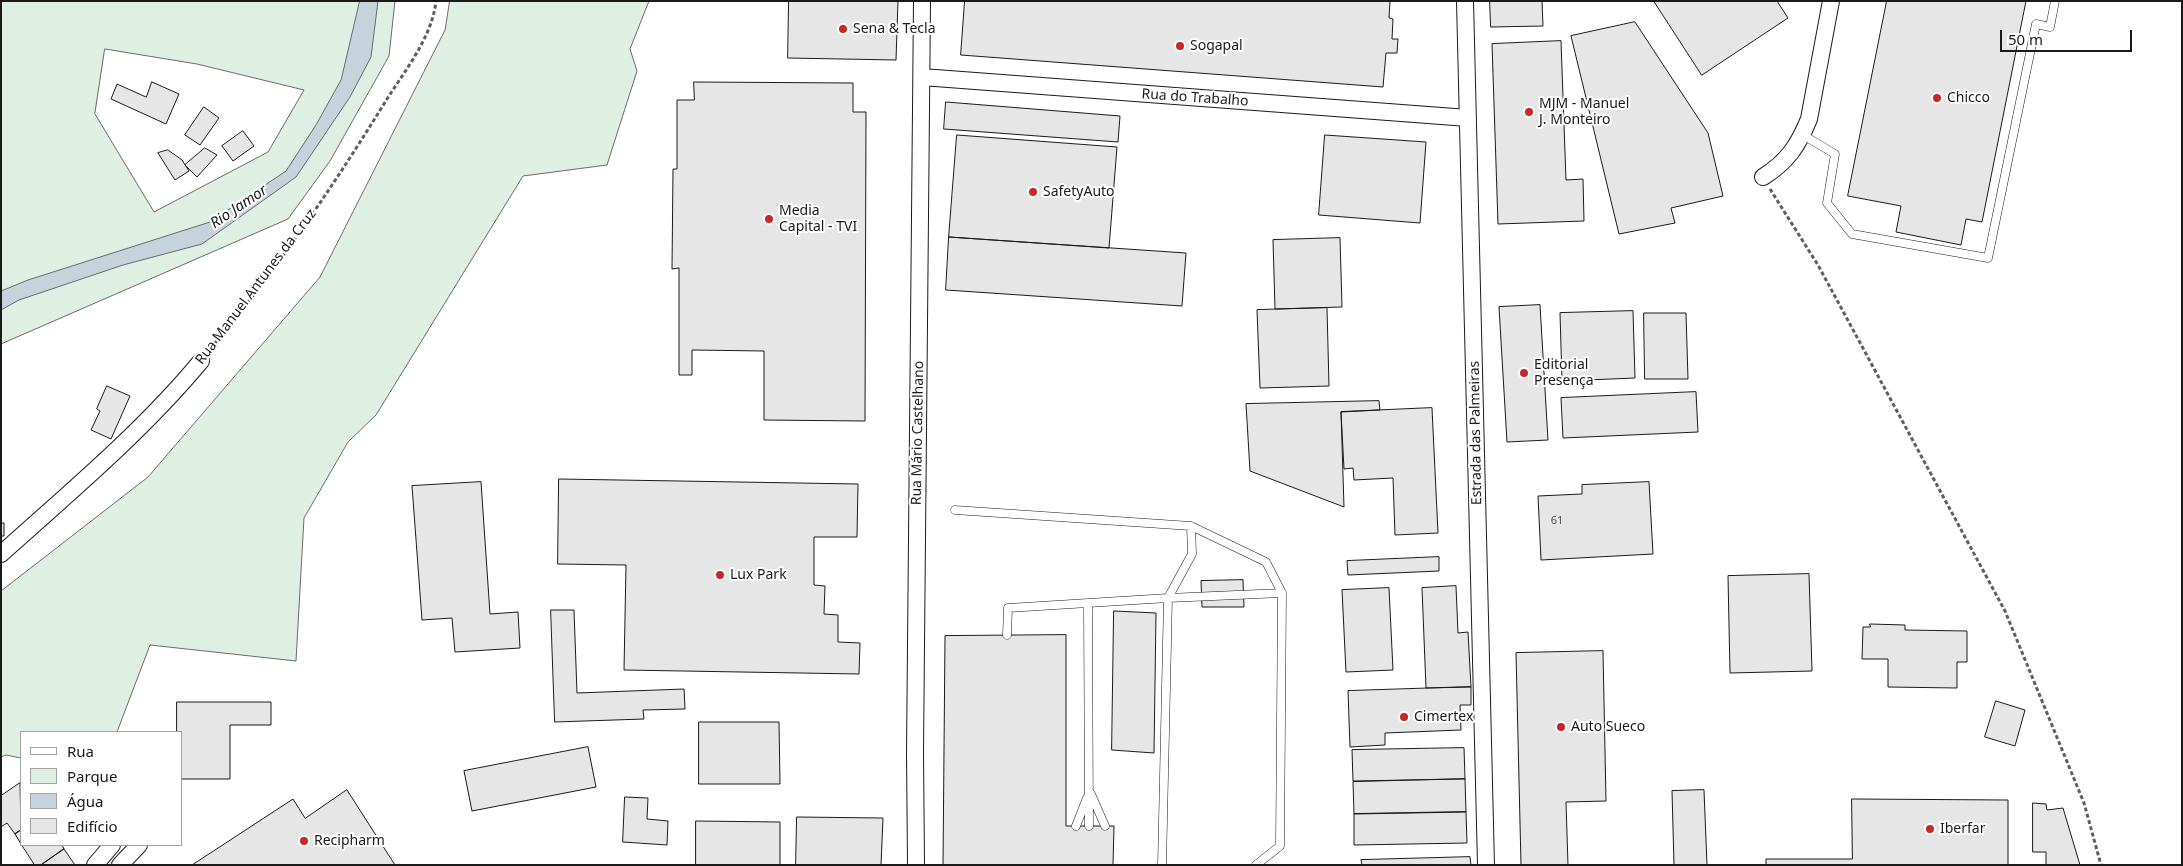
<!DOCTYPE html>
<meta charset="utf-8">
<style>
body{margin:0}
#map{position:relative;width:2183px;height:866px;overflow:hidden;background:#fff;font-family:"Noto Sans",sans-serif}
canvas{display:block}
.frame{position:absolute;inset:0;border:2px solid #1a1a1a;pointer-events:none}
.legend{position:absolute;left:20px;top:731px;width:162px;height:115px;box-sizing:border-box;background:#fff;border:1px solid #a3a3a3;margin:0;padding:6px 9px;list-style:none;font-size:15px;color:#1a1a1a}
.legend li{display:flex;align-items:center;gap:10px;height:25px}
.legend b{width:25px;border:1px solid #a3a3a3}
.scale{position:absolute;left:2000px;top:30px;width:132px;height:22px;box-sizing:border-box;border:2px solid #1a1a1a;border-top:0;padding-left:6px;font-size:15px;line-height:18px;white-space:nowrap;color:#1a1a1a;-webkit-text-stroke:4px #fff;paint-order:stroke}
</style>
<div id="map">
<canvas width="2183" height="866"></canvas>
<div class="frame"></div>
<ul class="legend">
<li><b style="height:6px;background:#fff"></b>Rua</li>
<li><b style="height:14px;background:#e0efe3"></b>Parque</li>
<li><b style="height:14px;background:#c6d2dc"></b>Água</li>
<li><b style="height:14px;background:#e6e6e6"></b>Edifício</li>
</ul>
<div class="scale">50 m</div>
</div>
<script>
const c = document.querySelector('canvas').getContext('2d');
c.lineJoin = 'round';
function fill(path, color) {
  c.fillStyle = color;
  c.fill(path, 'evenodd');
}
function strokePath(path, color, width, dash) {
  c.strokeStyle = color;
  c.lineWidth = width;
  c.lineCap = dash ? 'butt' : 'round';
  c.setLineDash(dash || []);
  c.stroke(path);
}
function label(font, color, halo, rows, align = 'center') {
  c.font = font + ' "Noto Sans",sans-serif';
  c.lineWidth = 4;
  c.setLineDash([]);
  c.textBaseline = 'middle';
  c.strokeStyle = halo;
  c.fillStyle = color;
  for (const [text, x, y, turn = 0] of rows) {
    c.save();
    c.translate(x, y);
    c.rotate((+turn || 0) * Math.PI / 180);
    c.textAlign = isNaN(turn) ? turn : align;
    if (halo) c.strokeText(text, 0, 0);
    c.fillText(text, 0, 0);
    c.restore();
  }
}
const green = new Path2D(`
 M1,1H395L389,56L330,161L288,219L1,344ZM105,49L197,64L304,90L268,152L154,212L95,114Z
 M450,1H649L630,49L637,71L607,165L523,176L376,415L348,442L304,518L296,661L150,645L117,732H21V758L6,755L1,757V591L148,477L320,277L445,30Z`);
fill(green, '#e0efe3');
strokePath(green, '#6a6a6a', 1);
const water = new Path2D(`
 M360,1H378L371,57L350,97L296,177L202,244L123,265L19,300L1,310V291L28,280L210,222L286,171L316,125L341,80Z`);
fill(water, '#c6d2dc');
strokePath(water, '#6a6a6a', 1);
const building = new Path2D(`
 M789,1H898L896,60L788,58Z
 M965,1H1390L1389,18L1393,19L1392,39H1398L1397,53H1386L1383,87L961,55Z
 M1490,1H1542L1543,26L1491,27Z
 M1654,1H1777L1788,18L1702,75Z
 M1887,1H2026L1982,222L1966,219L1961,245L1896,232L1901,206L1848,196Z
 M1635,22L1708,133L1723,196L1671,208L1675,223L1619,234L1571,36Z
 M1561,41L1566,180L1583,179L1584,221L1498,224L1492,44Z
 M152,82L179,94L166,124L111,99L117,84L146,97Z
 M694,82L853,83V112H866L865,421L764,420V351L692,350V375H679V268L672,269L673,169H677V100H694Z
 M946,102L1120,116L1118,142L944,129Z
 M204,107L219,118L200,145L185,135Z
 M243,131L254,146L233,161L222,146Z
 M957,135L1117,147L1109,248L949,237Z
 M1325,135L1426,142L1420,223L1319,215Z
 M205,148L217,155L197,177L185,165Z
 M168,150L182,160L189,171L175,180L158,153Z
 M949,237L1186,253L1182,306L946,290Z
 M1340,238L1342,307L1275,309L1273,240Z
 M1540,305L1548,440L1507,442L1499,307Z
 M1327,308L1329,386L1260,388L1257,310Z
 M1633,311L1635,378L1562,381L1560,313Z
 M1644,313H1686L1688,379H1645Z
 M107,386L130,396L111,439L91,430L100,411L97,409Z
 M1696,392L1698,432L1563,438L1561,398Z
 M1379,401L1380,410L1341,412L1344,507L1250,471L1246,404Z
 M1432,408L1438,533L1395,535L1393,478L1354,480L1353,468L1344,469L1341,412Z
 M559,479L858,484L857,537H814V585L825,586L824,614L838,615V642L860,643L859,674L624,670L626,565L558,564Z
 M481,482L490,614L518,612L520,648L455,652L452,618L422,620L412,486Z
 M1649,482L1653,554L1541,560L1538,496L1582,494V485Z
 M1,523H4V536H1Z
 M1439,557V571L1348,575L1347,561Z
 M1809,574L1812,671L1730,673L1728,576Z
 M1243,580L1244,607H1202L1201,581Z
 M1456,586L1458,633L1468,632L1471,687L1426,688L1422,588Z
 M1389,588L1393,670L1346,672L1342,590Z
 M551,610H574L577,693L684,689L685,709L643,710L644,719L555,722Z
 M1114,611L1156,613L1154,753L1112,750Z
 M1870,624L1905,625V630L1967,631V662H1957V688L1888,687V659H1862L1863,627H1870Z
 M1066,635V826H1114L1113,865H943L945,636Z
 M1603,651L1606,801L1566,802L1568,865H1521L1516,653Z
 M1471,687V705H1460L1461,730L1385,733V745L1350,747L1348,691Z
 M1996,701L2025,710L2015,746L1985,737Z
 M177,702H271V725H230V779H181V732H177Z
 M699,722H779L780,784H699Z
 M588,747L596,787L472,811L464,771Z
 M1464,748L1465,779L1353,781L1352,750Z
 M1465,779L1466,812L1354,814L1353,782Z
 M20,783L21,830L15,834L7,823L1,827V796Z
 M347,790L395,865H192L293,799L305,818Z
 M1704,790L1707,865H1674L1672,791Z
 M625,797L648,798L647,819L668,821L667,845L623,842Z
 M1852,799L2008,800V865H1766V859H1852Z
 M2033,803L2046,804L2047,810L2063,808L2080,865H2046V852H2033Z
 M1466,812L1467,843L1354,845V814Z
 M797,817L883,818L881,865H796Z
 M696,821L780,822V865H696Z
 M21,830V844L15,834Z
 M22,845H62L64,849L41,865H35Z
 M64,849L75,865H41Z
 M1470,857L1471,865H1362L1361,860Z`);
fill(building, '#e6e6e6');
strokePath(building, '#1a1a1a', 1);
const lane = new Path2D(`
 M1803,135L1835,154L1827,203L1852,234L1988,258L2036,24L2050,27L2055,1
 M955,510L1191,526L1266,562L1282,593L1280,846L1256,865
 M1088,604L1089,826
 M1007,635L1008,608L1168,598L1282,593
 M1091,794L1105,826
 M1076,826L1087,798
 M1162,865L1168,598L1192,554L1191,526`);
const street = new Path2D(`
 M1465,1L1486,865
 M922,77L1468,118
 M1763,177C1787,162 1798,146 1809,119L1831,1
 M1,554C70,492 142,432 201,361
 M95,865L112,845
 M120,865L139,845
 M916,865L915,752L922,1`);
strokePath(lane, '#1a1a1a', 9);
strokePath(street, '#1a1a1a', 18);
strokePath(new Path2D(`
 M1770,189L1818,265L2005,611L2084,803L2101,865
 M210,349C276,271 334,185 387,99C406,69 432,37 436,1`), '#5f5f5f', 3, [4, 2.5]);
strokePath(lane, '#fff', 8);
strokePath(street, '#fff', 16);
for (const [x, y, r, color] of [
 [843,29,5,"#c62828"],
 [1180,46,5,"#c62828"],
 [1937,98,5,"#c62828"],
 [1529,112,5,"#c62828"],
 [1033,192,5,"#c62828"],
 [769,219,5,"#c62828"],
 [1524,373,5,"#c62828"],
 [720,575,5,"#c62828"],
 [1404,717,5,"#c62828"],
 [1561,727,5,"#c62828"],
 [1930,829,5,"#c62828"],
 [304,841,5,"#c62828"]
]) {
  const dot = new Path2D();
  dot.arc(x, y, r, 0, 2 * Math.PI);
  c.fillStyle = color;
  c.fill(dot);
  strokePath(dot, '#fff', 2);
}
label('11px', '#4d4d4d', null, [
 ["61",1557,521]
]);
label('14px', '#1a1a1a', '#fff', [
 ["Sena & Tecla",853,29],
 ["Sogapal",1190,46],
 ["Chicco",1947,98],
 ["MJM - Manuel",1539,104],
 ["J. Monteiro",1539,120],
 ["SafetyAuto",1043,192],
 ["Media",779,211],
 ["Capital - TVI",779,227],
 ["Editorial",1534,365],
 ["Presença",1534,381],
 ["Lux Park",730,575],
 ["Cimertex",1414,717],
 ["Auto Sueco",1571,727],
 ["Iberfar",1940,829],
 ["Recipharm",314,841]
], 'left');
label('14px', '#1a1a1a', '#fff', [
 ["Rua do Trabalho",1195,98,4],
 ["Rua Manuel Antunes da Cruz",256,287,-53],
 ["Rua Mário Castelhano",918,433,-89],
 ["Estrada das Palmeiras",1476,433,-91]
]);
label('italic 15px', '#1a1a1a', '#fff', [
 ["Rio Jamor",239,207,-34]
]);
</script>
